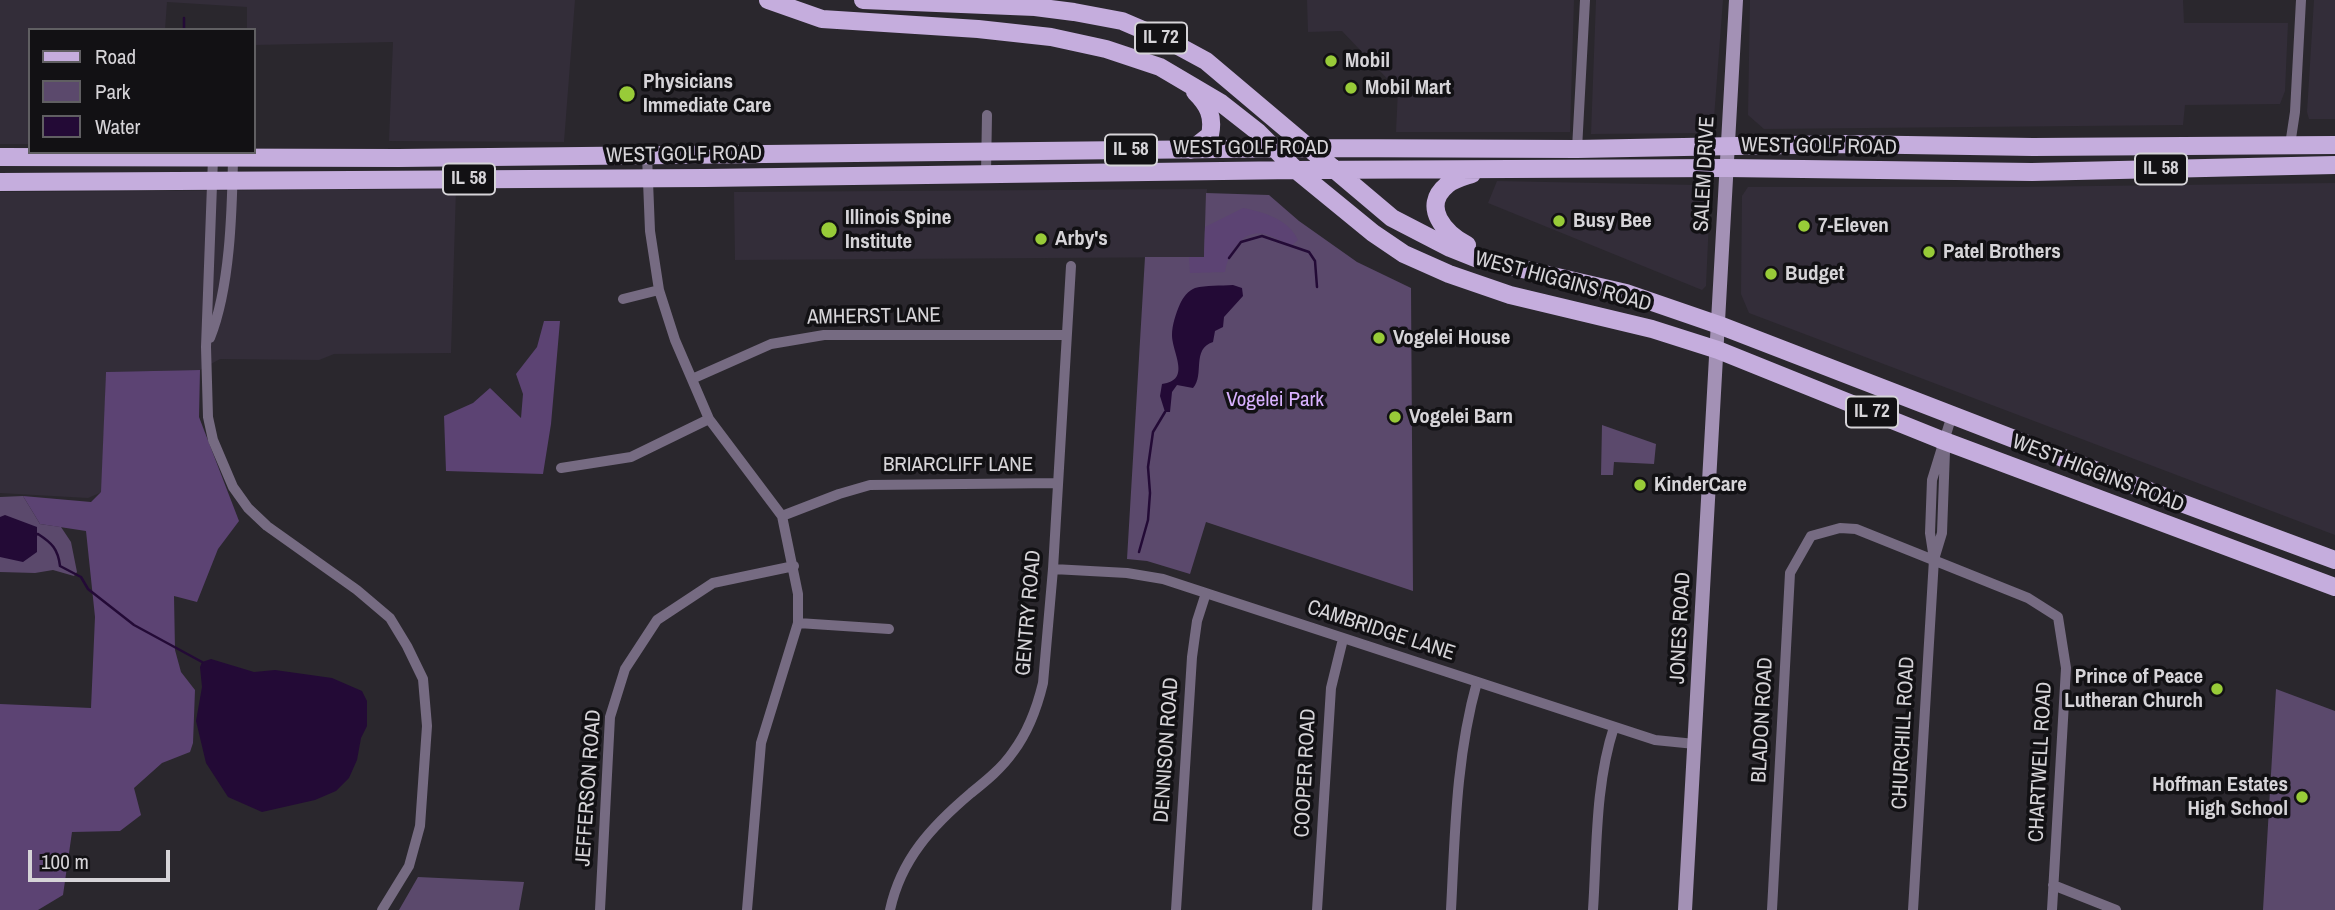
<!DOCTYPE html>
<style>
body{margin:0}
#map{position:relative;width:2335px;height:910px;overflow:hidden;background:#2a272d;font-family:"Archivo Narrow",sans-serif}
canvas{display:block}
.legend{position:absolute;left:28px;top:28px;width:228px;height:126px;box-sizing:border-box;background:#121114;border:2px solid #605f62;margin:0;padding:9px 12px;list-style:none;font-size:21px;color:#d6d4d8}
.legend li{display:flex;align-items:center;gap:14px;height:35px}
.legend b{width:35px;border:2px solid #605f62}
.scale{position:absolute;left:28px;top:850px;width:142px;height:32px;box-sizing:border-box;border:4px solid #d6d4d8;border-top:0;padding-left:9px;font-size:21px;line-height:24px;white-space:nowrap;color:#d6d4d8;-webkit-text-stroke:5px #121114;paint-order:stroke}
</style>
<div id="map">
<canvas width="2335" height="910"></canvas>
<ul class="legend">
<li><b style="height:9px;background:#c5addd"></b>Road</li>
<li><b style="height:19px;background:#5b496c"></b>Park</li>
<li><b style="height:19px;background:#230a36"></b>Water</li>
</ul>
<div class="scale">100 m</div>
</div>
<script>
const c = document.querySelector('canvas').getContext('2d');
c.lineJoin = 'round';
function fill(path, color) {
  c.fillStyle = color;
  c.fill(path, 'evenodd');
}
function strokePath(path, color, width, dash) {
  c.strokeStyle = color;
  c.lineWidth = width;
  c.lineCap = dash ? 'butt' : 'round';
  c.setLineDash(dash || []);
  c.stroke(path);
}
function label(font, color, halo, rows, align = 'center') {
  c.font = font + ' "Archivo Narrow",sans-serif';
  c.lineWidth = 7;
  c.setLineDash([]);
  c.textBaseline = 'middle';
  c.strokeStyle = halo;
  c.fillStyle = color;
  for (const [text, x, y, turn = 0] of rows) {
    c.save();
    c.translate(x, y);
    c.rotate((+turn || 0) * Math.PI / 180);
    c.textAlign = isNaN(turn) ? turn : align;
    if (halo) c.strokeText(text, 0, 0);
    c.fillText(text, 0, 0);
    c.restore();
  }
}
fill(new Path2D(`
 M0,0H575L564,142L389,141L393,42L254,45V30H247V7L167,2L165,30H30V144H0Z
 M1307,0H1574L1570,132H1396L1398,90L1342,31L1308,32Z
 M1596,0H1723L1714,118L1708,133L1591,134Z
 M1750,0H2183L2184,23H2288L2285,91L2280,104L2185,105L2183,125L1764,129L1748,115Z
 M2314,0H2335V119H2309L2307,112Z
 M1497,181L1698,185L1710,197L1706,286L1702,290L1488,203Z
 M2335,183V535L1749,313L1741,294L1742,196L1748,187H2015Z
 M456,189L451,353L334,354L319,360L220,359L200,370L106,372L102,492L88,498L0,493V192Z
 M1207,189L1204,257L735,260L734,192Z`), '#332d39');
fill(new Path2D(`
 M1206,193L1269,195L1299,221L1357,262L1411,288L1413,591L1206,522L1190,574L1147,561L1127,559L1145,257H1204Z
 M1602,425L1656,444L1654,464L1614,462L1613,475H1601Z
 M23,496L40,524L61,527L71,542L77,572L74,576L53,570L35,573L0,572V497Z
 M2276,689L2335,711V910H2263Z
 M418,877L524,882L519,910H399Z`), '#5b496c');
fill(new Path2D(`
 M1243,208C1264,212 1288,219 1298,240L1292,245C1283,242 1274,237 1265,234C1242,229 1228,253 1225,272L1190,273L1189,257H1204L1205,227Z
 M544,321H560L551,424L543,474L446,471L444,416L473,403L490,388L521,418L523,394L516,374L537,347Z
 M200,370L199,417L239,521L218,549L197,602L174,596L175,650L181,672L195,690L193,743L190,752L162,763L134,788L141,815L120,831L72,832L63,895L38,910H0V704L91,708L95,617L86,531L40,524L23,496L91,502L101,492L106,372Z`), '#5c4373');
fill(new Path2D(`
 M1233,285L1242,288L1243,296L1224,317L1223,327L1215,331L1213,342C1191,349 1205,375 1193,388L1177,385L1172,392L1170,412H1165L1160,396L1162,384C1192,380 1172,353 1172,335C1172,325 1176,313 1180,304C1183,297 1188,291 1195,288C1206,285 1221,286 1233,285Z
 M5,515L37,527V552L23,562L0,557V517Z
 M211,659L254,672L275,670L332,678L362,691L367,701V726L361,738L357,760L349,778L336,791L315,800L262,812L228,797L206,763L196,721L202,687L200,667L202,662Z`), '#230a36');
strokePath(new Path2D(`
 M184,30V18
 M1229,258L1241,242L1262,236L1309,252L1315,261L1317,287
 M35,535L38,534C52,543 58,549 60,566L81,577L88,589L134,625L202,662
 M1139,552L1148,520L1150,493L1148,467L1153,432L1165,412`), '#230a36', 2.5);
strokePath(new Path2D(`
 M2290,145L2295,112L2301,0
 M1577,149L1585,0
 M647,156L650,231L659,290L675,340L709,419L782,516L798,594V623L761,743L747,910
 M213,158L206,347L208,417L213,440L233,487L248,508L267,526L357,590L390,618L407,646L423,679L427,726L420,826L409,866L382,910
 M986,173L987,115
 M623,299L659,290
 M210,338C230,288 232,213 233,158
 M692,379L771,344L824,335H1066
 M561,468L631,457L709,419
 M782,516L839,494L870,485L1057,483
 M1935,556L1942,533L1945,451
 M1053,569L1127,573L1163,579L1655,740L1695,744
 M798,623L889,629
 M2053,885L2116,910
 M600,910L610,717L625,669L657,620L713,583L794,566
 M890,910C901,859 932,826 971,793C986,781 1002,768 1013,752C1028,732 1037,708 1043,683L1053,569L1071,266
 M1176,910L1192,657L1197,621L1206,593
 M1317,910L1331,688L1343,639
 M1451,910C1455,833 1456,757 1477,682
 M1593,910C1597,849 1595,785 1614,727
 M1772,910L1790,573L1811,536L1840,528L1856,529L2028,598L2058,617L2066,668L2052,910
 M1913,910L1934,559L1930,533L1932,480L1952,415`), '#766b82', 10);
strokePath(new Path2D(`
 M1685,910L1736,0`), '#a391b5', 14);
strokePath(new Path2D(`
 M768,0L822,19L978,29L1051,37L1106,49L1160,67L1221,103L1258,132L1296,170L1373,233L1404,254L1449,274L1510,295L1652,329L1718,350L1939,439L2335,587
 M863,0L1035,7L1074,12L1122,21L1171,42L1206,61L1392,218L1450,248L1475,258L1626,293L1719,325L2133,485L2335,560
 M1191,150L1210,135C1214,116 1208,105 1195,92
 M0,157L399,158L1312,148L1577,149L1843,144L2033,147L2335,145
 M0,182L705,178L1296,170L1726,168L2032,172L2335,165
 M1467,245C1446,234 1420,207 1447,185C1454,179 1463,177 1472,174`), '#c5addd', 18);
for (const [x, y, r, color] of [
 [1331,61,7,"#98cb38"],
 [1351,88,7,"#98cb38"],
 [627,94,9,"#98cb38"],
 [1559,221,7,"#98cb38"],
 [1804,226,7,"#98cb38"],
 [829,230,9,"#98cb38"],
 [1041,239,7,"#98cb38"],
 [1929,252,7,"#98cb38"],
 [1771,274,7,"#98cb38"],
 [1379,338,7,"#98cb38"],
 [1395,417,7,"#98cb38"],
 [1640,485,7,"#98cb38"],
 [2217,689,7,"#98cb38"],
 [2302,797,7,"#98cb38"]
]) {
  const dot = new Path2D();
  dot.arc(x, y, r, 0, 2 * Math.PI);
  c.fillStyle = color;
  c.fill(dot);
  strokePath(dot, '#121114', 2.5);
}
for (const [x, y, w] of [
 [1161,38,52],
 [1131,150,52],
 [2161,169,52],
 [469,179,52],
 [1872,412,52]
]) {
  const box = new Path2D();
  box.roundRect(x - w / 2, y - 15.5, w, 31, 5);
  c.fillStyle = '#121114';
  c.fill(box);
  strokePath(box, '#d6d4d8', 2);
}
label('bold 19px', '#d6d4d8', null, [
 ["IL 72",1161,38],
 ["IL 58",1131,150],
 ["IL 58",2161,169],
 ["IL 58",469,179],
 ["IL 72",1872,412]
]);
label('bold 21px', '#d6d4d8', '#121114', [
 ["Mobil",1345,61],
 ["Physicians",643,82],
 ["Immediate Care",643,106],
 ["Mobil Mart",1365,88],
 ["Illinois Spine",845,218],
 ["Institute",845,242],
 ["Busy Bee",1573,221],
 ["7-Eleven",1818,226],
 ["Arby's",1055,239],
 ["Patel Brothers",1943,252],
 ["Budget",1785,274],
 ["Vogelei House",1393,338],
 ["Vogelei Barn",1409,417],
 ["KinderCare",1654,485],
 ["Prince of Peace",2203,677,"right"],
 ["Lutheran Church",2203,701,"right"],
 ["Hoffman Estates",2288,785,"right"],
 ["High School",2288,809,"right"]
], 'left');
label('21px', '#d6d4d8', '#121114', [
 ["WEST GOLF ROAD",1819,147,1],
 ["WEST GOLF ROAD",1251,148],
 ["WEST GOLF ROAD",684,155,-1],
 ["SALEM DRIVE",1705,174,-87],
 ["WEST HIGGINS ROAD",1563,282,15],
 ["AMHERST LANE",874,317,-1],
 ["BRIARCLIFF LANE",958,465],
 ["WEST HIGGINS ROAD",2098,474,21],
 ["GENTRY ROAD",1029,613,-85],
 ["JONES ROAD",1681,628,-87],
 ["CAMBRIDGE LANE",1381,631,18],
 ["BLADON ROAD",1763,720,-87],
 ["CHURCHILL ROAD",1904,733,-87],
 ["DENNISON ROAD",1167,750,-86],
 ["CHARTWELL ROAD",2041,762,-87],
 ["COOPER ROAD",1306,773,-87],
 ["JEFFERSON ROAD",589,788,-86]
]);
label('21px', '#d9b2ff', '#121114', [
 ["Vogelei Park",1275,400]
]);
</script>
